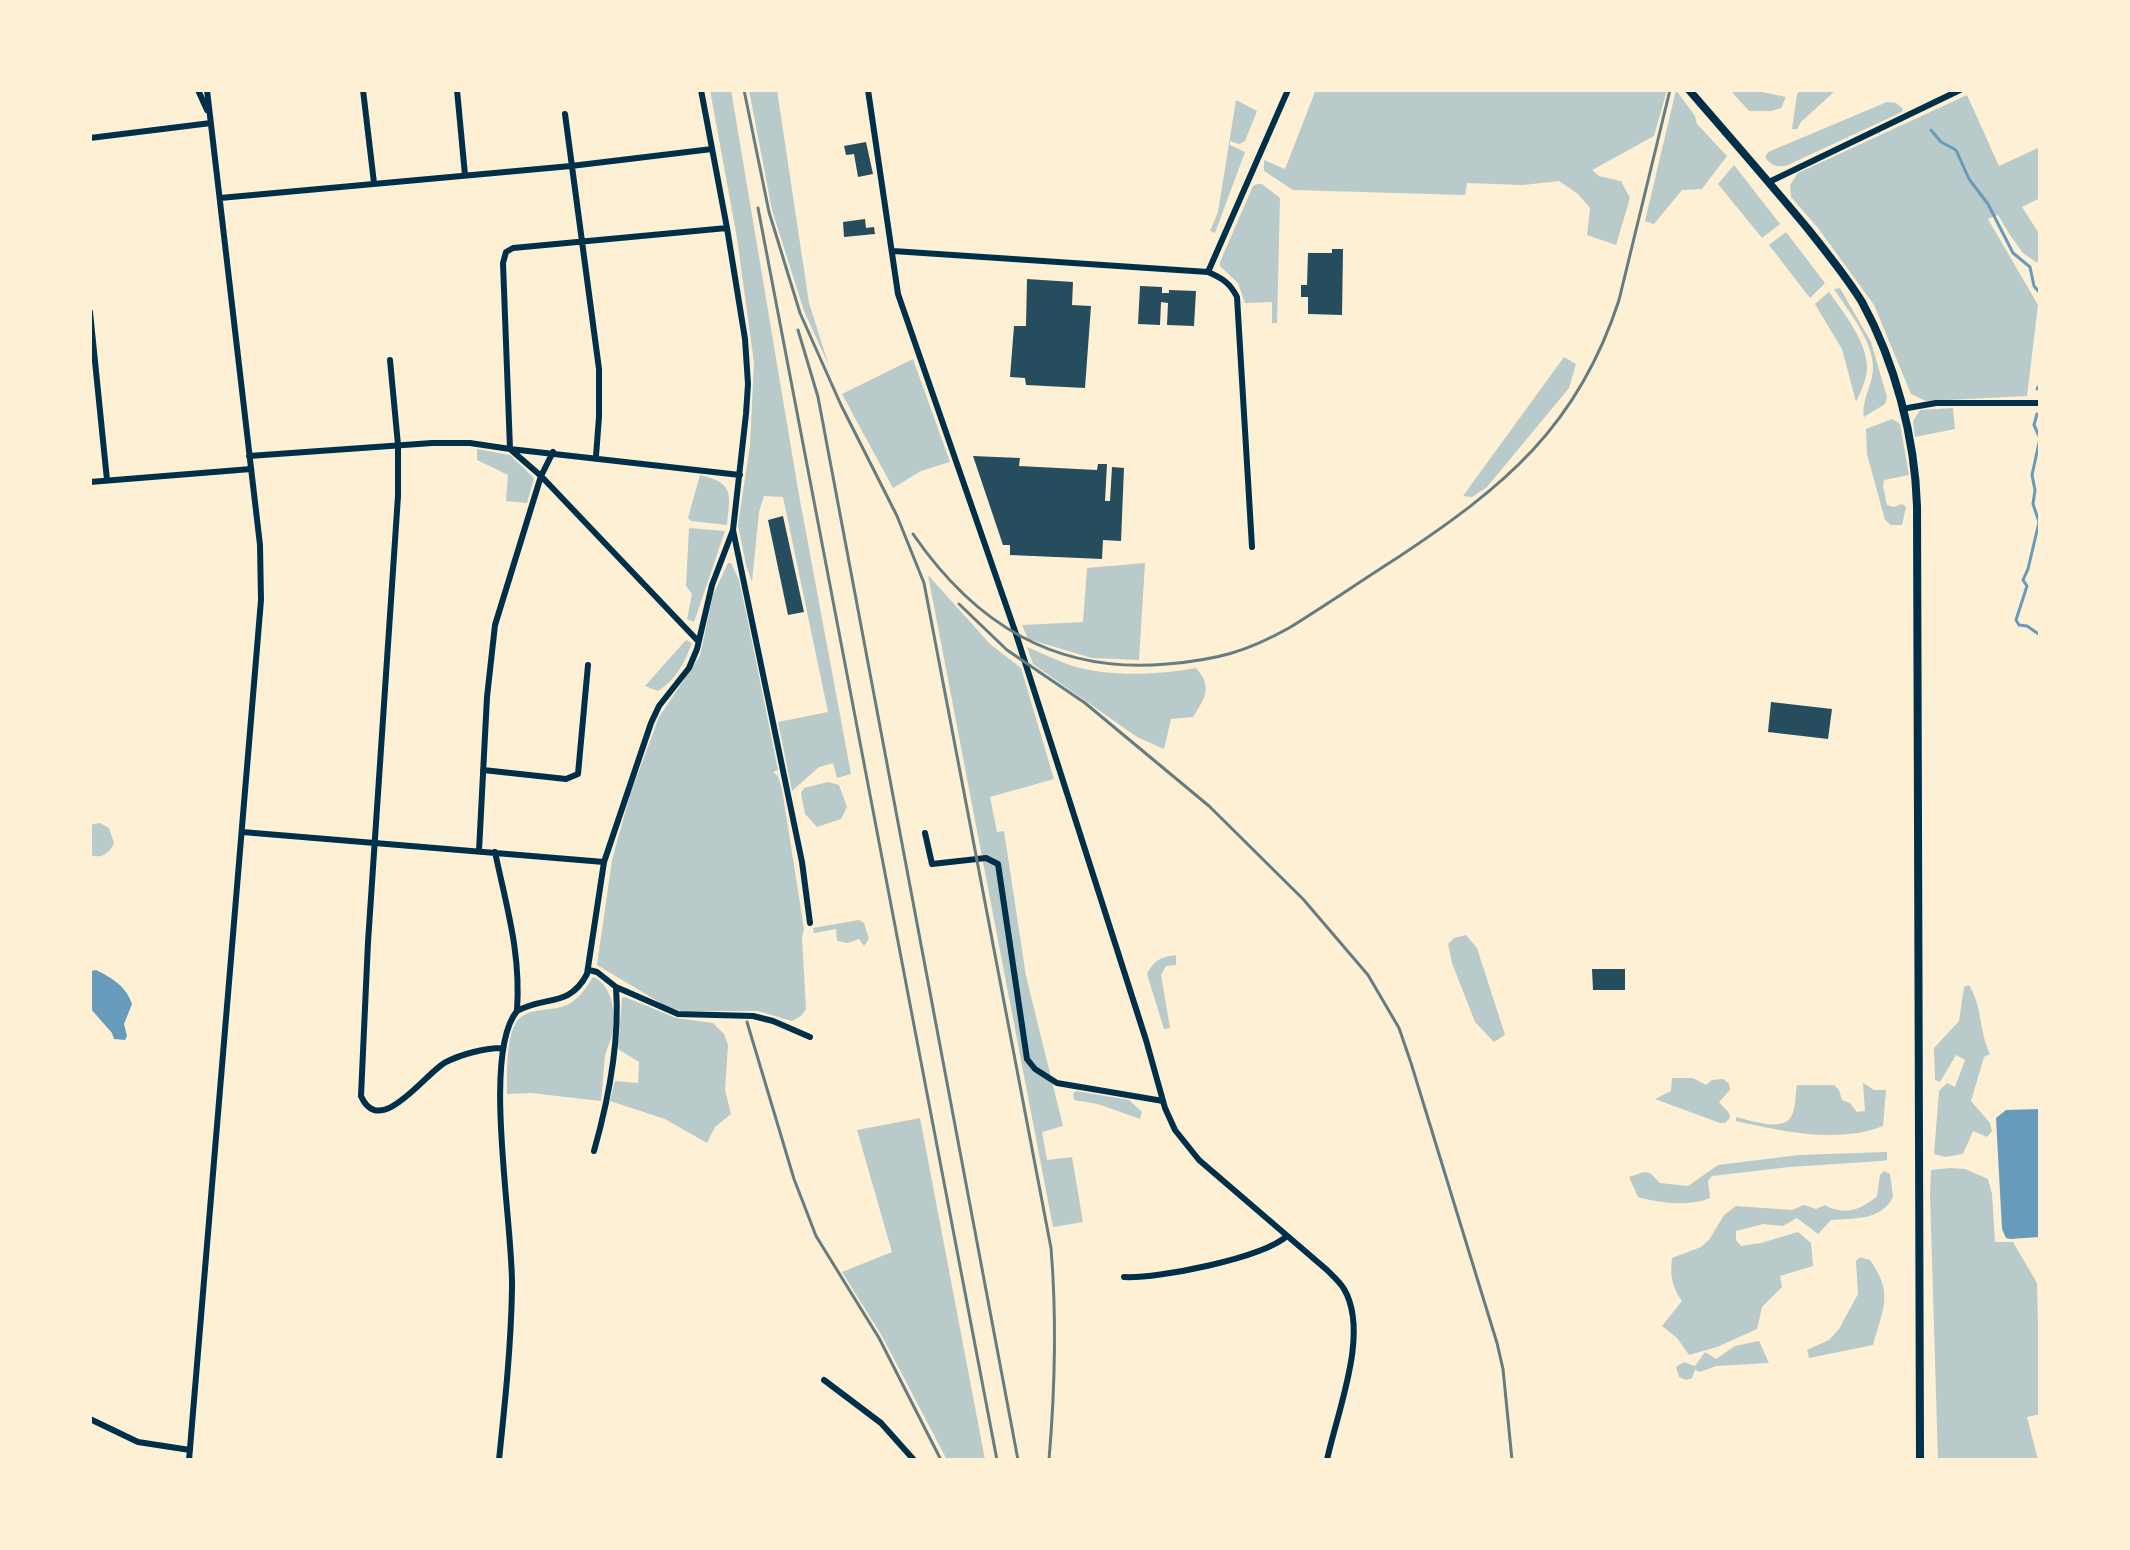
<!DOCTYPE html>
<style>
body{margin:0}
#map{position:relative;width:2130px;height:1550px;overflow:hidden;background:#fdf0d5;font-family:Jost,sans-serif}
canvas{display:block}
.frame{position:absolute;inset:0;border:92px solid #fdf0d5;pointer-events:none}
</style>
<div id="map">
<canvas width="2130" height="1550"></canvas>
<div class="frame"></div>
</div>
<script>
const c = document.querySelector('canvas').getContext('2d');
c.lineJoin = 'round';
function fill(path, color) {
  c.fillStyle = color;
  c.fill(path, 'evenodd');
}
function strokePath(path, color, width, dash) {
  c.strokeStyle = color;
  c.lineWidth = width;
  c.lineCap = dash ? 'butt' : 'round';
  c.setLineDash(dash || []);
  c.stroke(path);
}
fill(new Path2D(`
 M710,90H731L799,495L851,774L837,778L833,763L819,767L792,791L778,722L828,712L783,497L764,496L759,512L752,582L746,565L738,525L750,445L754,363L737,238Z
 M749,90H777L809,303L829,366L804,311L772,210Z
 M1312,90H1667L1654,136L1592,170L1599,176L1621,181L1630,198L1616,245L1587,235L1590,208L1578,194L1559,181L1523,185L1467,183L1465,195L1293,190L1264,171V160L1285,169L1315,92Z
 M1676,90L1695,116L1697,124L1727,156L1702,189L1682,190L1654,224L1645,221Z
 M1730,90H1753L1786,97L1781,108L1771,111H1749Z
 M1800,90H1836L1801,122L1797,129H1792L1797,94Z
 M1967,95L1999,166L2040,147V198L2022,207L2040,235V262H2036L2023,253L2010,235L1998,215L1988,219L2038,305L2027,396L1926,401L1911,394L1874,305L1818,228L1791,197L1790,185L1798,173Z
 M1236,100L1257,111L1245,141L1239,144L1230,141V145L1245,152L1215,233L1210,231L1218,212Z
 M1887,102L1896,103L1903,109L1902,112L1788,165C1778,168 1771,166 1765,157L1768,152Z
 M1734,165L1780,224L1762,238L1718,184Z
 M1257,184H1262L1280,198L1277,323H1272V302L1245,303L1238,283L1220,266V262L1253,186Z
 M1786,232L1825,283L1810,298L1769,245Z
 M1840,288L1871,342L1887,397L1885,404L1864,417C1861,400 1873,385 1873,368C1873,340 1848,311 1834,289Z
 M1829,292C1843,312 1865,339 1867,365C1868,377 1861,391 1856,402L1842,349L1815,304Z
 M1564,357L1576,364L1569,388L1487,487L1472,497L1463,496Z
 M913,359L950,462L921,471L893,488L842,394Z
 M1953,408L1955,429L1915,437L1913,421L1920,410Z
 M1892,419L1900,424L1909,475L1884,480L1883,486L1887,505L1894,507L1902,504L1906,507L1902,525H1891L1885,520L1867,454L1866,429Z
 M477,449L510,455L534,478L527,503L506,501L508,475L477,460Z
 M700,475C735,483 730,494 727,525L691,521L688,518Z
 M689,528L725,531L694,622L687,619L692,594L686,586Z
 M728,563H731L739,580L747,617L778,770L773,772L778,776L782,789L804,929L802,938L806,1009L801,1016L792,1021L758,1011H681L664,1005L597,965L612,860L630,795L659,717L700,656L713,595Z
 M1145,563L1139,660L1092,658L1028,639L1022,625L1083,622L1087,568Z
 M928,575L990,644L1021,668L1054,779L990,797L997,832L1004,831L1026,976L1063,1126L1042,1132L1047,1160L1072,1157L1083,1222L1053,1227Z
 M686,640L692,643C685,662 676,680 658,691L645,686Z
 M1027,647C1042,653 1057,661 1073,666C1109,677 1159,675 1196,668C1213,687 1205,698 1193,717L1171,719L1164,749L1137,737L1033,664Z
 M828,782L839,785L847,807L841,819L817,827L805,814L801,793L804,788Z
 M100,823L109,828L114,843C109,854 101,859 90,855V825Z
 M859,920L864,923L869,939L864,946L859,939L848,943L837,941L836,929L814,933L813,928Z
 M1466,935L1477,948L1505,1035L1494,1042L1475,1022L1452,963L1448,944L1454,938Z
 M1176,955V965L1166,966L1161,975L1170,1028L1164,1029L1147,974C1154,960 1161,957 1176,955Z
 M593,977C614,985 617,1019 611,1039C609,1045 606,1050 605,1056C603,1071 603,1086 601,1101L531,1093L507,1094C507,1075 506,1041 515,1024C527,1005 549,1013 567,1005C579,999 586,988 593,977Z
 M1969,985C1983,1008 1978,1028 1990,1054L1984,1057L1971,1101L1990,1123L1992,1131L1987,1137L1973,1131L1963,1154L1945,1157L1934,1154L1939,1091L1947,1083L1955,1087L1965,1060L1956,1055L1940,1082L1935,1080L1934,1048L1959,1021L1964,987Z
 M625,997L676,1018L713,1023L724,1034L728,1045L725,1090L731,1114L715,1127L707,1143L665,1119L610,1101L615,1081L638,1083L639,1062L618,1049L622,998Z
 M1672,1078H1693L1706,1085L1712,1080L1723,1079L1729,1084L1730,1090L1719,1102L1729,1113L1730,1118L1725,1123H1720L1655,1099L1671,1091Z
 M1863,1083L1874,1090H1886L1883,1126C1838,1144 1781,1131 1736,1121V1117C1750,1120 1782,1132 1791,1117C1796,1109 1795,1094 1797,1085H1834L1839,1090L1842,1100L1850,1103L1857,1112L1865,1111Z
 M1076,1091L1129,1100L1142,1112L1140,1119L1098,1104L1074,1100L1073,1094Z
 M920,1118L978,1423L985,1460H947L882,1336L842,1272L892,1252L857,1130Z
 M1887,1152V1160L1881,1161L1789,1167L1712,1176L1708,1181L1710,1198C1689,1207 1660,1203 1638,1197L1629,1177L1644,1172L1650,1173L1660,1183L1688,1186L1718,1165L1799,1155Z
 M1950,1168L1965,1169L1988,1179L1992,1194L1995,1242H2013L2037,1283L2040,1414L2027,1417L2038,1460H1938L1930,1194L1931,1170Z
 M1884,1171L1890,1174L1893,1197C1881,1221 1854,1218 1831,1220L1818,1234L1797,1218L1783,1226L1763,1224L1736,1231V1240L1741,1246L1761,1243L1798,1232L1811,1243L1813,1266L1780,1276L1782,1287L1762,1307L1757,1329L1717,1347L1689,1355L1677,1338L1662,1326L1682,1301C1672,1286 1670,1277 1672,1258L1701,1247L1709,1240L1724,1215L1736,1206L1792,1210L1804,1205L1816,1209L1825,1205C1842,1216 1862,1210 1877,1196L1880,1175Z
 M1860,1257L1870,1260C1894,1294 1883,1308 1873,1345L1809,1358L1807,1350L1829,1340L1839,1329L1858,1294L1856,1261Z
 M1759,1341L1769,1363L1716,1366L1700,1372L1695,1370L1692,1378L1686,1380L1679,1377L1676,1367L1684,1362L1695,1366L1705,1352L1716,1359L1735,1346Z`), '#b9caca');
fill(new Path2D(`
 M96,970C112,978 126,986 132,1004L124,1024L127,1036L125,1040L114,1039L112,1033L90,1008V971Z
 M2040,1109V1237L2010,1239L2006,1238L2002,1229L1996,1118L2006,1110Z`), '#669bbc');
strokePath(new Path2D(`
 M1931,130L1941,142L1956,150L1969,179L1988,204L2013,253L2030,267L2034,286L2040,293
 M2037,389L2040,384
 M2037,414L2034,425L2040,438L2032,475L2035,490L2033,504L2039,522L2028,569L2023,580L2027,586L2016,620L2019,625L2027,626L2040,635`), '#669bbc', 3);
fill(new Path2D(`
 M866,142L873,174L858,177L854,154L846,155L844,146Z
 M865,219L866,228L874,227L875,234L844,237L843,222Z
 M1332,249H1343L1342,315L1308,314V297H1301V285H1307L1308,253H1332Z
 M1027,279L1073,282L1072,305L1091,306L1085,388L1026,385L1025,378L1010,377L1014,326H1026Z
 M1140,286L1162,287V293H1169V290L1196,291L1194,326L1167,325L1168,303L1161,302L1160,325L1138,324Z
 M973,456L1020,458L1019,466L1097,470L1098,464H1107L1105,501H1110L1112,467L1124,468L1121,541L1103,540L1102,559L1010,555V545H1003Z
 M783,516L804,612L788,615L768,520Z
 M1771,702L1832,709L1828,739L1768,732Z
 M1592,969H1625V990H1593Z`), '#264d5e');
strokePath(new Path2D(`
 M198,90L207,110
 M363,90L374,183
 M457,90L465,175
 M868,90L898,294L1016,634L1146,1040L1165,1108L1175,1130L1199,1160L1327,1270C1333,1276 1340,1282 1344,1289C1370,1333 1337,1412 1327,1460
 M565,114L599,369V417L596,456
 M90,138L211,123
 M1769,182L1960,90
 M220,198L571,166L712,149
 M727,228L513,248L506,252L503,263L510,449L740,475
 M893,251L1208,272L1288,90
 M1208,272C1222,278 1230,283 1237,297L1252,547
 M90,312L107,480
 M390,360L398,445V496L368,942L361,1096C380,1140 427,1071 446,1062C462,1054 485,1048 502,1048
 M1902,409L1936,403H2040
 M249,456L432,443H470L510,449L541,476L698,641
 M90,482L251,469
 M733,530L802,862L810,923
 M483,770L566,779L578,774L588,665
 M242,832L604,862
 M925,833L932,864L986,858L998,864L1027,1059L1035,1069L1057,1083L1163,1101
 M479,851L487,697L495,625L541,476L553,452
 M495,852C507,909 521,953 517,1011
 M589,970L597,972L616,987C620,1041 609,1098 594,1151
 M616,987L678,1014L753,1016L773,1021L810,1037
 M1124,1277C1158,1279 1262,1258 1287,1236
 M824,1380L881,1423L914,1460
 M90,1419L138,1442L190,1450
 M189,1460L261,600L260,545L207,90
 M499,1460C505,1403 511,1346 512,1289C514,1229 481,1054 517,1011C546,995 569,1008 587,974L604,862L651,723L659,706L689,668L697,649L712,585L733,530L746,414L748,384L745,339L727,228L701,90`), '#003049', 6);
strokePath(new Path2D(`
 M1689,90C1729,136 1769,182 1808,229C1827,253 1846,276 1862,302C1895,362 1915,438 1917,506L1920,1460`), '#003049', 8);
strokePath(new Path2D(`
 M744,90L769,212L800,313L841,405L897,516L924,583L1051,1248C1057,1320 1055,1389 1049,1460
 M758,208L997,1460
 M798,330L818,397L1018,1460
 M913,534C975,624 1055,674 1167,664C1216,660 1246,652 1289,628C1326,605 1361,581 1397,558C1504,487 1578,427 1619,300L1670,90
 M959,604L1007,650L1085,703L1209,806L1303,899L1368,975L1399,1028L1411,1063L1497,1343L1503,1369L1512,1460
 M747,1022L794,1179L816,1236L879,1338L941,1460`), '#657d81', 3);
</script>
